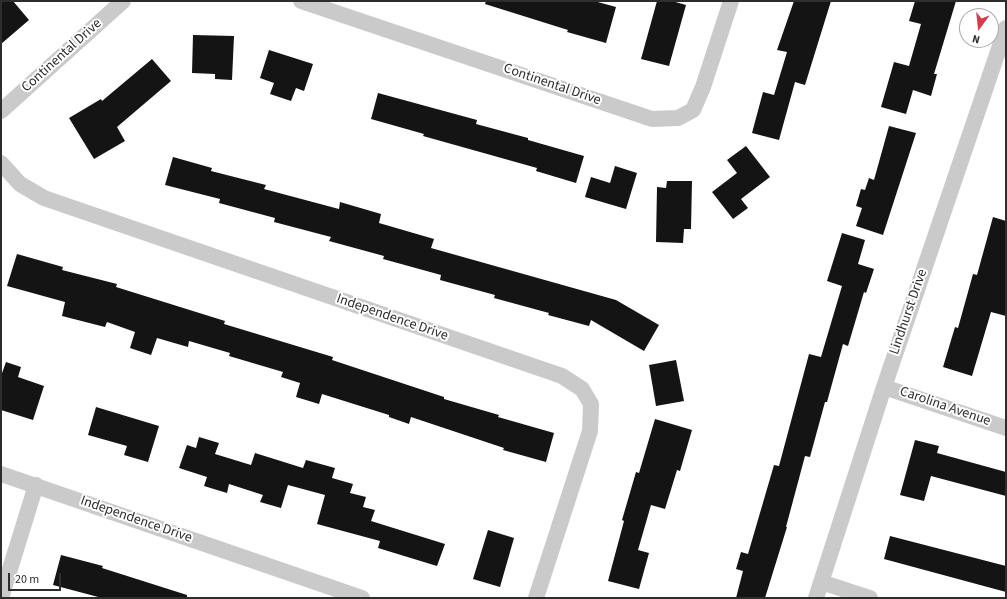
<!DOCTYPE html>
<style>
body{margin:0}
#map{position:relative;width:1007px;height:599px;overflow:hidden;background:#fff;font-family:"Source Sans 3",sans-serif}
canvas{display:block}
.frame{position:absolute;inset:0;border:2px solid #2d2d2d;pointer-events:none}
.north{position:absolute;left:959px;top:8px;width:40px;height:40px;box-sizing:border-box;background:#fff;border:1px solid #ababab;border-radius:50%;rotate:195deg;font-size:11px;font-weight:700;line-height:16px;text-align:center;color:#2d2d2d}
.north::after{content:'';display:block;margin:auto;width:14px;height:18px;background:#d83a48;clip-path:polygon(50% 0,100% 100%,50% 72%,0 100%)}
.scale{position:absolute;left:8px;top:573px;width:53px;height:18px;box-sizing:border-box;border:2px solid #2d2d2d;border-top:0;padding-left:5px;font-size:12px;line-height:14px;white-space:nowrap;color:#2d2d2d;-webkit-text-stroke:3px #fff;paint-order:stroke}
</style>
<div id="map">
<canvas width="1007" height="599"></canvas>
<div class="frame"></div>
<div class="north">N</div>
<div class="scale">20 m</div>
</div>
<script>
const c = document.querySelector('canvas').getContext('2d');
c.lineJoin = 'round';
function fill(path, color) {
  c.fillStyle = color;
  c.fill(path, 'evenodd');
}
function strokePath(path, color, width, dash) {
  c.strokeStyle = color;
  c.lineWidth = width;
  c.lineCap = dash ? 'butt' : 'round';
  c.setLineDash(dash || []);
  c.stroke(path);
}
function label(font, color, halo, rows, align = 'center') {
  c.font = font + ' "Source Sans 3",sans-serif';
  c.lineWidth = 4;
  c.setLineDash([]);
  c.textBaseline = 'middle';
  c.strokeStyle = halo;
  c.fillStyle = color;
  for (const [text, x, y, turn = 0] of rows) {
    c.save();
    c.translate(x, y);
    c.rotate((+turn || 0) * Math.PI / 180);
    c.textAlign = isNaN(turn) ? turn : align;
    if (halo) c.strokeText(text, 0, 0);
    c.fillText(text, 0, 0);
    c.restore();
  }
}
fill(new Path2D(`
 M1,1H13L29,20L1,44Z
 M486,1H594L616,7L606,43L567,32L568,30L485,4Z
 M657,1H672L686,5L669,66L641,59Z
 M794,1H831L805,85L795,82L779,140L752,133L763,92L774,95L787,52L777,50Z
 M915,1H956L934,74H937L931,96L913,90L906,114L881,107L894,62L909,66L921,24L909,21Z
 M193,35L234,36L232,80L215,79V74L192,73Z
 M269,50L313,64L304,91L296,88L291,101L270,94L274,83L260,78Z
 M152,59L171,81L117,127L125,141L94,159L69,118L101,99L102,101Z
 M378,93L477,120L476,124L528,138V140L584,156L576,183L536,171L537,168L423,136L424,134L371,119Z
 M889,126L916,133L883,235L856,226L862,208L856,206L861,189L865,190L869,178L874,180Z
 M746,146L770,177L741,199L748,208L733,219L712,192L737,173L727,160Z
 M173,157L212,168L211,171L266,185L264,189L339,209L340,202L381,214L379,223L434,239L431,248L616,300L659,325L644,351L591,320L589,326L548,315L549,313L494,298L495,295L440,280L441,275L383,259L384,256L329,241L331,237L274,222L275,218L219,203L220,199L165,185Z
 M615,166L637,173L626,209L585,197L591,177L610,183Z
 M667,181H692L691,229H684L683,243L656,242L657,187L666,188Z
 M993,217L1006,221V316L991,312L972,376L943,367L955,327L958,328L973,274L977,275Z
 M842,233L865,240L858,264L874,269L866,293L864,292L848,346L843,344L827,402H825L810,457L805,456L786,527H787L765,598H736L743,571L736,569L741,552L748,554L774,465L779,466L809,354L821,357L842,286L827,281Z
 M17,254L63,267L62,270L117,284L116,287L225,321L224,324L333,357L332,360L444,397V399L499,415L498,417L554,433L546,462L503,450L504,448L411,417L409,424L389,417V415L322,394L319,404L296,397L300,383L281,377L283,372L229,356L230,353L189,341L188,347L157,338L151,355L130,348L135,332L107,322L105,327L62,316L65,302L7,286Z
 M676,360L684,401L656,406L649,365Z
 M6,362L21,367L18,377L44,386L33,420L1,410V376Z
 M96,407L159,426L148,462L124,455L127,446L88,435Z
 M655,419L692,430L680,471L677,470L665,509L651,505L638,550L649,553L639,589L608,581L624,521L622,520L636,472L639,473Z
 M199,437L219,443L215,454L251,465L255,453L303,468L306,460L335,468L332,478L353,484L350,493L366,497L363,507L375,510L371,521L445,544L437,566L378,548L380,541L317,524L325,495L288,485L281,508L260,502L263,495L229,484L227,493L204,486L207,477L179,468L187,445L196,448Z
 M915,440L939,446L937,453L1006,472V496L931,476L924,501L900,495Z
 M488,530L514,538L500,587L473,579Z
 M890,536L1006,566V592L884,559Z
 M61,555L103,566L102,568L187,595V598H102L53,585Z`), '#141414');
strokePath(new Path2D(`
 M301,1L652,119L678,118L693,110L703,87L731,1
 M1,111L123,1
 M1,163L20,184L44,198L562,376L582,389L591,404L590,431L536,598
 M884,387L1006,428
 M1,474L362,598
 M821,582L870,598
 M1,598L36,485
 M816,598L884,387L1006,28`), '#cacaca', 16);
label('14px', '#2d2d2d', '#fff', [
 ["Continental Drive",62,56,-42],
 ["Continental Drive",552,85,19],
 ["Lindhurst Drive",909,312,-71],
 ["Independence Drive",392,318,19],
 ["Carolina Avenue",945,407,19],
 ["Independence Drive",136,520,19]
]);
</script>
